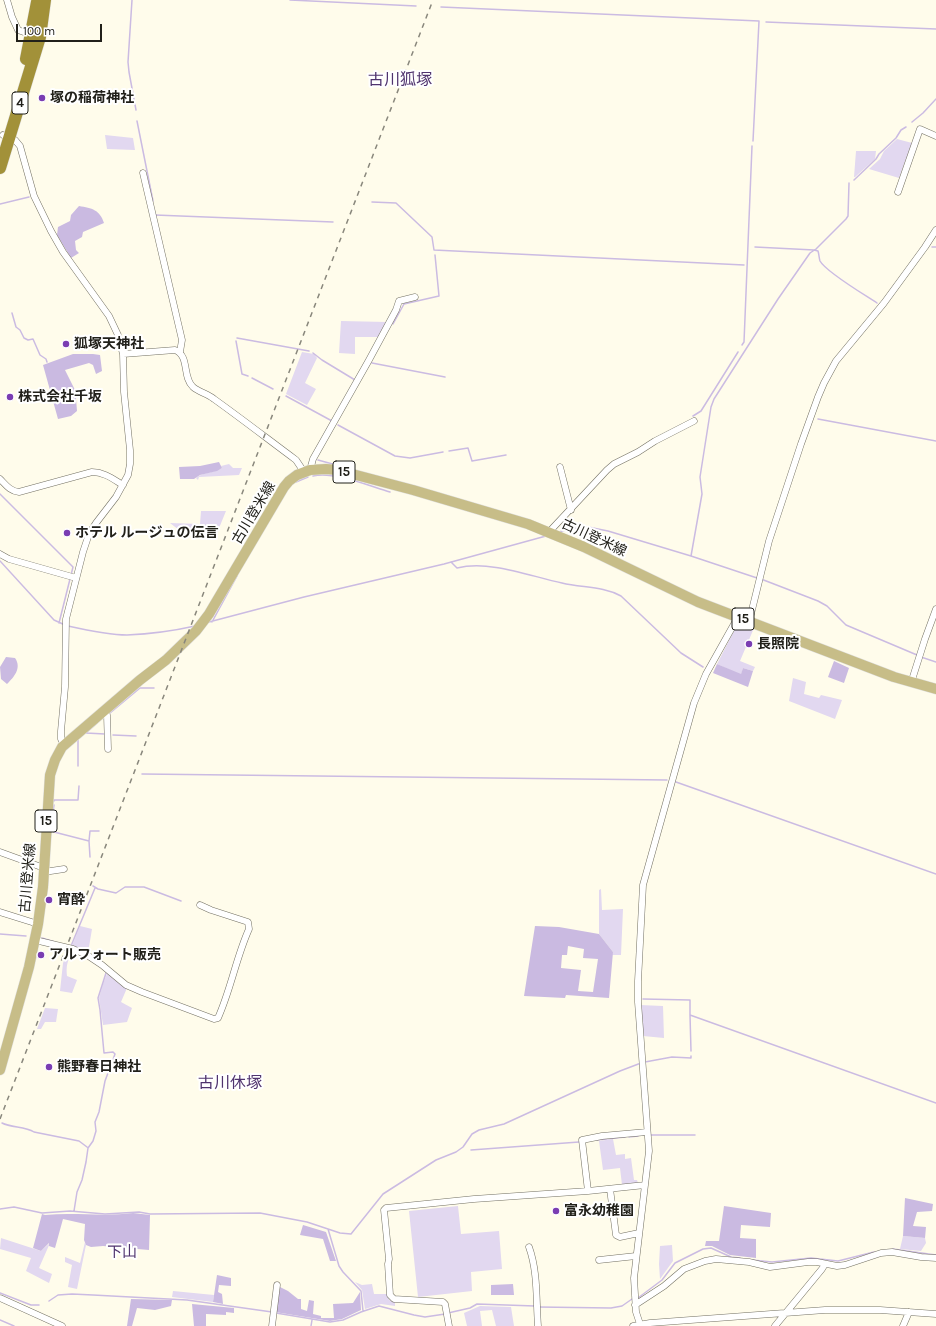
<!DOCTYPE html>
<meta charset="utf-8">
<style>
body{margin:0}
#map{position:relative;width:936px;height:1326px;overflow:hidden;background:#fffceb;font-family:Karla,sans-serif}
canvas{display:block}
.scale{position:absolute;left:16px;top:24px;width:86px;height:18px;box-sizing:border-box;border:2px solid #21201a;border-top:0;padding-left:5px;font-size:12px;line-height:14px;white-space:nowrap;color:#21201a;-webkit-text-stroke:3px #fff;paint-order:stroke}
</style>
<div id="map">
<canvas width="936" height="1326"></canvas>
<div class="scale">100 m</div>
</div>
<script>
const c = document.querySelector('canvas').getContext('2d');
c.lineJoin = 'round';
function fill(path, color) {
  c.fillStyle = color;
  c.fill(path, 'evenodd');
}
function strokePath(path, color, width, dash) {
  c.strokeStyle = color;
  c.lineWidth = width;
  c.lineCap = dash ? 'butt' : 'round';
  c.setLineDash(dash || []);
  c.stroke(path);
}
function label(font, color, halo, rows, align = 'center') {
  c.font = font + ' Karla,"Noto Sans JP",sans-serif';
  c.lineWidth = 4;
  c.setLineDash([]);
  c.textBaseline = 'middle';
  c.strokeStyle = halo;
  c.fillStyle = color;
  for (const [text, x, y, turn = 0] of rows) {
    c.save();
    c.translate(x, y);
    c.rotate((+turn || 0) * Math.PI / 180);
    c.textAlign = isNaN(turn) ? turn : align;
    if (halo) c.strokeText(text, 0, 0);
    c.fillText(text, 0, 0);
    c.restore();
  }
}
fill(new Path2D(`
 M105,135L133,138L135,150L107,149Z
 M897,139L912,143L899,178L869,169L880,159L884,151Z
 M856,151H876L875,159L855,177H854Z
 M341,321L387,322L380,337H355V354L339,353Z
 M302,352L314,354L317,358L305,383L316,389L307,405L286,394Z
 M229,464L233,468H242L239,475L199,477L198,480L196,478C203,472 214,473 222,468L221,466Z
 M201,511H226L215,538L179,530L170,523L200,524Z
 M740,624L754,628L740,661L755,667L753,671L743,668L741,675L717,664L737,625Z
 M793,678L806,682L804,694L819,698L821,695L842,700L835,719L789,701Z
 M601,889L602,910L623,909L621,955H612L613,952L599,934V890Z
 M80,926L92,929L88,953L72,946Z
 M68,951L72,953C67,961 66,967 67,976L77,980L72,993L60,991L63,963Z
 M108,971L127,988L121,1002L132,1008L127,1022L103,1025L99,998L103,984Z
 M640,1005L663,1006L664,1038L643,1036Z
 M45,1008L58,1009L56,1022H45L41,1029H37Z
 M613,1139L616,1155L625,1154V1159L631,1158L634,1180H637L638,1183L622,1185L620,1168L603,1170L599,1141Z
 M458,1206L461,1234L499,1231L502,1269L471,1272L472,1291L418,1297L409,1211Z
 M903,1236L925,1238L926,1243L921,1251L900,1249Z
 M1,1238L41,1251L50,1243L39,1268L52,1274L49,1283L26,1271L31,1258L0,1249Z
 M85,1242L86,1245L77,1289L68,1287L72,1265L65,1262V1257L80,1263Z
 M672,1245L673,1261L660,1279L659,1264L660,1246Z
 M355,1282L362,1285L372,1284L374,1294H388L389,1300L395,1301V1306L381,1304L365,1309L362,1290Z
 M173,1291L214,1295L213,1302L172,1297Z
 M480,1306L511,1307L514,1326H496L492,1310L480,1311L482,1326H467L464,1313Z`), '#e2d8f0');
fill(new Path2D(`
 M79,206C92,208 100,210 104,223L83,232L82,237L75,241L76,250L79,253L71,258L57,235L58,227L70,221L71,215Z
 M73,354H93L100,355L102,371L96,374L93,365L89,363L65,370L77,394L76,399L77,411L71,416L58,419L43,365Z
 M219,462L222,468L217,471L200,475L194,479H180L179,467L200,466Z
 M6,657L15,658C22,668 14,677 7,684L1,679L0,667Z
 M834,661L849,668L844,683L828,677Z
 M717,664L741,674L743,668L753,671L748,687L713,673Z
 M535,926L559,927L599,934L613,952L609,998L566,995L565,998L524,996ZM568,946L584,949L583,958L598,959L593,992L578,991L581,970L561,968L562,955H567Z
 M905,1198L933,1204L932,1211L917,1212L913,1226L926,1227L925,1238L903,1236Z
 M724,1206L771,1213L770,1227L741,1225L740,1238L756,1239V1258L730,1255L712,1246H705L706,1241H719Z
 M133,1213L150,1215L149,1250L103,1246L91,1247L86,1245L84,1240L85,1224L63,1219L55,1248L49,1246V1243L41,1251L33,1248L42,1214L45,1215C75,1212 103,1217 133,1213Z
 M303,1225L326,1232L336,1261H330L323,1239L300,1235Z
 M217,1275L231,1278V1286L219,1285L218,1292L222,1294L223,1304L213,1302Z
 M278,1286L288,1291L298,1299H301V1309L307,1311L309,1300L314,1301L313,1314L321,1316V1318H334L333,1304L353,1303L360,1292L361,1310L342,1319L330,1321L275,1312Z
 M131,1299L172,1300L171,1306L155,1310L137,1308L132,1326H127Z
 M192,1304L234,1308V1313L226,1312V1315L206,1314V1326H194Z`), '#cabae1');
fill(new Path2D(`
 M513,1284L514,1295H491V1285Z`), '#cbbbe2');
strokePath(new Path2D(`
 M132,0L128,62L129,72L136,110
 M290,0L416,6
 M441,7L759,21L753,141
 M766,22L936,29
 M137,121L153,201
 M912,122L923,113L936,99
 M854,180L876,159L879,154L896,138L901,130L906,127
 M372,202L396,203L432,237L434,250L744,265
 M0,204L29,197
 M155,215L333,222
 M755,247L814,250L818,251C819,254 819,258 820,261C826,272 865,295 877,303
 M932,247H936
 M12,313L16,327L20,330L24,338L28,340L33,339L40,355L46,359L47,362
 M393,324L404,304L439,296L435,255
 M237,338L309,351
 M236,341L242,374L248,376
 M742,345L744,342L752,146
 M313,353L322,360L355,380
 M372,363L445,377
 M252,378L273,389
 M286,396L332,421
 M693,416L701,411L738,352
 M818,419L936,441
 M338,425L395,456L410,458L443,452
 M449,451L468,448L472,461L506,455
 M318,460L336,465
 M313,476C334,471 369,486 390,492
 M296,482L308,477
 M0,494L73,567L71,575
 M559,532L569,529L588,527L608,531L691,556L757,578
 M691,556L702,494L700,477L711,407L714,399L778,299L810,253L816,249L846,219L848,216L849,183
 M0,561L54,620L65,625
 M451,562L457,568C490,560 529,576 562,583C582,588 603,586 621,596L681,653L703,667
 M761,579L818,601L827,606L846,625L917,655
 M209,622L304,597L444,564L546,536
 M212,622L237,576
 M59,623L70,579
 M68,626C86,630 109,635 127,635C150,634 173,631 195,626
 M921,657L936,662
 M110,713L140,688H154
 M97,723L86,733L105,734
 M113,735L136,736
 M78,766V738
 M142,774L667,780
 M676,782L936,874
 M54,801V800H78L79,786
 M53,812L54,805
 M52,829L54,832L89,841
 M90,857L89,841L90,831H99
 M93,886L98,889L116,893L125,887H144L181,901
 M0,934L26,936
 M42,938L55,942
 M71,946L95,888
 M643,999L690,1000V1015
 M691,1051L690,1015L936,1103
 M645,1062L672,1057L691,1058V1056
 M2,1123C12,1128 25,1126 34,1132L79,1141L87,1147
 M649,1135H695
 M629,1137L638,1136
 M597,1140L625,1137
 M471,1150L579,1142
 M0,1209L14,1207L42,1213L70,1211L105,1214L139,1212L150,1214L260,1213L307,1222L340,1233L351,1234L383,1194L436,1160L456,1152L463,1147L472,1134L479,1130L504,1124L620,1071L641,1063
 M74,1211L77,1192L82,1180L86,1162L88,1148L93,1141L96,1131L95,1122L99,1112L105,1081L115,1054L113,1052L104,1053L100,1010L98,998L106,973
 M328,1229L339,1266L343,1272L361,1291L363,1311
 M893,1249L936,1255
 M752,1260L772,1262L811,1258L838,1261L874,1252
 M0,1293L31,1305H39
 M638,1298L662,1280L675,1263L703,1249L711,1248L731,1257L740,1258
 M49,1301L58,1295L72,1294L93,1295L187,1300L272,1312
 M538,1307L611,1308L622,1306L632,1299
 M276,1313L330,1322L343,1320L361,1312L379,1306L414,1315L425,1317L445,1314
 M448,1313L470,1308L477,1304L535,1306
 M0,1320L14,1326
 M311,1326L312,1320`), '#cbbbe2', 1.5);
const street = new Path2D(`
 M7,0L12,17L18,30L32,35
 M3,135L15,140L20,146L34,196L51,231L63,252L109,316L118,335L123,354L124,392L130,450V464L128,475L116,497L96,523L89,534L83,552L66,619L65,687L61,731V739L64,745
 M143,173L182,340L180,352
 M898,192L920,129L936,136
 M123,354L175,350C190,356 182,377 193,387C199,392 208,394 214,399C242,419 269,440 296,460L304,472
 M560,467L571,510
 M310,470L313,459L369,360L396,310L399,301L415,297
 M0,479C6,485 10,491 19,492L92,472C104,472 113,479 123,485
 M549,532L607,470L614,464L638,452L655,441L694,421
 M0,554L9,559L76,578
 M749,622L769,541L801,444L818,397L824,383L836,361L884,303L925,247L936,230
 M911,683L925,639L936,609
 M104,711L107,715L108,749
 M0,852L44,868
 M44,872L64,869
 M0,912L38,924
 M35,940L73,949L87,955L102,965L126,985L142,992L214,1019L218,1018C231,989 236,958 249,929L248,922L211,910L200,905
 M610,1189L616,1235L620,1237L639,1233
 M588,1191L582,1140L602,1136L647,1132
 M529,1247C538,1272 536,1300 538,1326
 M599,1260L636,1256
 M0,1298L62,1326
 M635,1305L664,1286L684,1269L705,1261L716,1259L749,1262L770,1267L808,1262H817L837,1266L845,1265L881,1253L892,1252L921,1257L936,1258
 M640,1324L636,1312L634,1278L649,1151L638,1002V981L643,885L694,703L706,674L738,617
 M272,1326L277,1285
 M449,1326L445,1304L443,1302L394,1299L390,1295L388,1264L389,1259L384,1210L386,1208L474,1199L588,1191L645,1185
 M633,1326L650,1323L825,1310H880L936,1314
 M775,1326L822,1269L825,1264
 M903,1326L909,1312`);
const primary = new Path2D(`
 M0,1070L29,967L38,924L43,887L50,775L55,760L62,747L140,680L166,660L196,631L209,614L284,487L289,481L297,475L310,470L326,469L337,470L413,490L528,524L584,547L698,602L894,677L936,689`);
const highway = new Path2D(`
 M26,59L37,2
 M0,168L40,37L45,0`);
strokePath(street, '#737062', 7);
strokePath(primary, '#e0e0df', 11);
strokePath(highway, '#e0e0df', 13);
strokePath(street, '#fff', 6);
strokePath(primary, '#c7bd88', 10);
strokePath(highway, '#a29139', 12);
strokePath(new Path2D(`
 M0,1119L433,0`), '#89877c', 1.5, [5, 5]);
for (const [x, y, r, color] of [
 [42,98,4,"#7a3db2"],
 [66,344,4,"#7a3db2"],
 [10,397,4,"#7a3db2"],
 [67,533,4,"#7a3db2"],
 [749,644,4,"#7a3db2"],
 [49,900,4,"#7a3db2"],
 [41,955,4,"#7a3db2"],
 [49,1067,4,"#7a3db2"],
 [556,1211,4,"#7a3db2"]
]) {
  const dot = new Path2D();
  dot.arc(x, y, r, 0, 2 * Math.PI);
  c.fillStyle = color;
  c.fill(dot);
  strokePath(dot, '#fff', 1.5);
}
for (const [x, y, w] of [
 [20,103,16],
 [344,472,22],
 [743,619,22],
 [46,821,22]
]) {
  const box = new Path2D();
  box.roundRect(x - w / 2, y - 11, w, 22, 3);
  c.fillStyle = '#fff';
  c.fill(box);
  strokePath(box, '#21201a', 1);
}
label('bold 13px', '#21201a', null, [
 ["4",20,103],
 ["15",344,472],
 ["15",743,619],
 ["15",46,821]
]);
label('bold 14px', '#21201a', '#fff', [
 ["塚の稲荷神社",50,98],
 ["狐塚天神社",74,344],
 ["株式会社千坂",18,397],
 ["ホテル ルージュの伝言",75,533],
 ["長照院",757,644],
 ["宵酔",57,900],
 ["アルフォート販売",49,955],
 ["熊野春日神社",57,1067],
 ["富永幼稚園",564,1211]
], 'left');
label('14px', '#21201a', '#fff', [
 ["古川登米線",254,513,-59],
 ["古川登米線",594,538,25],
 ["古川登米線",28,878,-85]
]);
label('15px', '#4f336e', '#fff', [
 ["下山",122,1253]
]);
label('16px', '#4f336e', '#fff', [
 ["古川狐塚",400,80],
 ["古川休塚",230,1083]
]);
</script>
